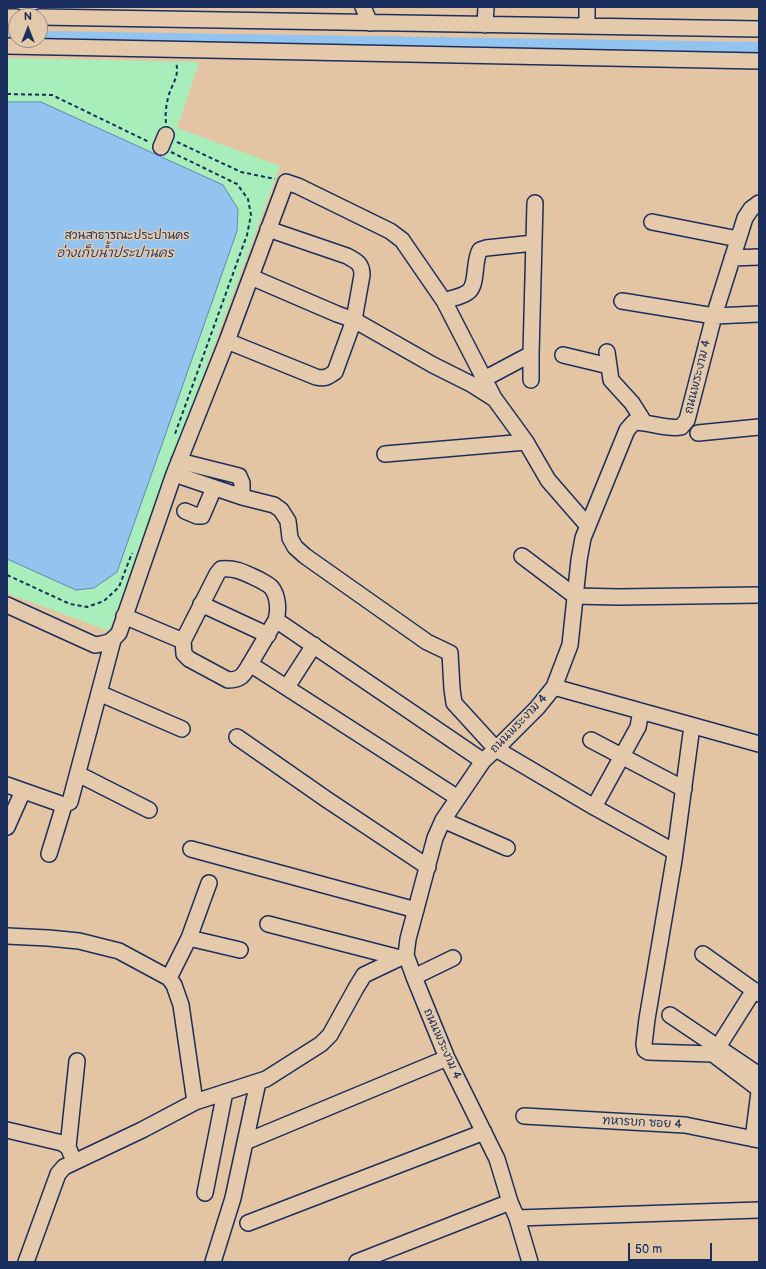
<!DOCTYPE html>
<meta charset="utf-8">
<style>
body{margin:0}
#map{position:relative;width:766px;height:1269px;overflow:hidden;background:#e3c4a3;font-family:"Balsamiq Sans",sans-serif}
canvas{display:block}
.frame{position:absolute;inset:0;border:8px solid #1b2f5e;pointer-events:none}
.north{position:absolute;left:8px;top:8px;width:40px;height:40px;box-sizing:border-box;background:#e4caab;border:1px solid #948c8c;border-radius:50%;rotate:0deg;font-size:11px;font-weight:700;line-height:16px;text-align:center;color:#1b2f5e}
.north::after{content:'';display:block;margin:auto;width:14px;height:18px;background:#1b2f5e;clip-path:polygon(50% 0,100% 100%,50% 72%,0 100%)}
.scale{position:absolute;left:628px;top:1243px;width:84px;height:18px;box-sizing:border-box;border:2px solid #1b2f5e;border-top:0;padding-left:5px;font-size:12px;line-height:14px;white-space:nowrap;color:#1b2f5e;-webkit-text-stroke:3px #e4caab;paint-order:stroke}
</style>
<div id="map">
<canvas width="766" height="1269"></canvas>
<div class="frame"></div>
<div class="north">N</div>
<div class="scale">50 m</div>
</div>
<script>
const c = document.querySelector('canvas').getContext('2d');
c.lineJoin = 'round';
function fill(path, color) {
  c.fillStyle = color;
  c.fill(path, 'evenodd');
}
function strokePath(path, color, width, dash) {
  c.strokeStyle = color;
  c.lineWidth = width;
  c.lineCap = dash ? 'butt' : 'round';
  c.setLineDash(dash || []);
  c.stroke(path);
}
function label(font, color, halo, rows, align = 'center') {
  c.font = font + ' "Balsamiq Sans","Playpen Sans Thai",sans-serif';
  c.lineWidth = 3;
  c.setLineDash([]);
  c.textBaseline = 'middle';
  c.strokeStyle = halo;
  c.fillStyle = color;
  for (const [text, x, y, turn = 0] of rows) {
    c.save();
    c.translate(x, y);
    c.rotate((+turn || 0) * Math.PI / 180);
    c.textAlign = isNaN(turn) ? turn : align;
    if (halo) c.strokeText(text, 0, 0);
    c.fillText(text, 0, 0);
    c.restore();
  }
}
fill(new Path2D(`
 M7,58L199,62L177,128L280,166L109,631L7,593Z`), '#a8eeba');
const water = new Path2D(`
 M7,102H41L223,185L238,209L237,231L117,572L94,588L76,590L7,559Z`);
fill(water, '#92c4ef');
strokePath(water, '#6288b5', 1);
strokePath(new Path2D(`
 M7,36L16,37
 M40,37L759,48`), '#92c4ef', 12);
const minor = new Path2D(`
 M363,7L370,23
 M587,7V26
 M7,17H16
 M40,17L759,29
 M485,25L486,7
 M7,46L759,61
 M161,147L166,135
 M652,222L738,239
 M268,229L347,256C356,261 362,263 362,275L354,320L433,365L471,384L493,398
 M732,258L759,257
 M444,301C451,298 462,297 468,292C478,285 473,261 480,250L486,248L534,243
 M622,301L714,316L759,314
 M227,341L316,377C325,379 328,377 335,372L354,320L337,314L251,277
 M607,352L611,380L632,403L644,422
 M563,355L609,366
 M484,379L531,354
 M531,380V354L535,203
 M698,433L759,427
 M385,454L526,442
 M179,461L239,476L242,483V497
 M174,474L242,497L274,505L281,510L288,521L290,538L295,547L305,556L427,642L450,653L452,689L454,703L496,749L594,807L675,852
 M185,511L197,516H202L214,488
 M522,556L575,596L619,597L759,595
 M201,604L268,635
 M7,605L95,645C108,643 110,643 119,633L174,474L227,341L286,182L298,186L390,231L402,240L444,301L494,398L526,442L548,480L588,526
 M124,616L183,641
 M250,664C244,674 242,680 228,680L189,659L184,654L183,641L217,574L221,569C236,567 247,574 260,580C263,582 268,584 271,587C278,595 279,610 276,620
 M287,687L314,645
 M554,687L759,744
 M99,693L182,729
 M692,726L674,860L647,1019L644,1044L645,1050L648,1052L713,1054L759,1089
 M237,737L326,799L428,867
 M591,740L684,789
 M78,774L149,810
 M7,785L58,803L64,805L70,802L113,640
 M458,798L250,664L276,620L483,761
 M594,807L638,727L641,711
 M443,820L507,848
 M7,827L23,791
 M191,849L416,910
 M49,854L64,805
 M268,924L400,958
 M7,936L48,938L79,941L119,951L169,978L174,985L181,1005L195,1102
 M189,938L240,950
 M703,954L759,994
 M414,977L453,958
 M169,978L189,938L209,883
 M670,1015L759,1075
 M718,1047L754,990
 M524,1116L685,1125L759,1140
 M7,1130L62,1143L68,1147L71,1154
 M753,1139L759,1092
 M245,1142L447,1058
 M68,1147L77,1061
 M205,1193L225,1092
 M517,1218L759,1210
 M248,1223L484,1132
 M26,1262L58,1174L64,1167L142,1130L195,1102L266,1079L321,1044L330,1035L356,988L364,975L406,955
 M213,1262L233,1198L258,1082
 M357,1262L510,1202
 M530,1262L517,1218L510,1202L497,1159L447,1058L414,977L406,955L408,939L435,838L443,820L483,761L496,749L537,708L554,687L570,645L579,560L583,538L627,430L634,422C650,422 667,430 681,427L687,420L714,316L745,218L751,209L759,203`);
strokePath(minor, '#1b2f5e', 18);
strokePath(new Path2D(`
 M7,94L52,95L149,142
 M166,123C165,115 166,106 168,98C171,84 180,78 176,62
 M177,142L241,172L275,179
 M171,152L237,184L248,199L251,215L247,235L175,434
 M7,575L70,604L87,607L104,601L119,587L132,553`), '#1b2f5e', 2, [4, 3]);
strokePath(minor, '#e4caab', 15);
label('12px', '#223963', '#e4caab', [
 ["สวนสาธารณะประปานคร",127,236]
]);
label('12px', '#1b2f5e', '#e4caab', [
 ["ถนนพระงาม 4",698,377,-76],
 ["ถนนพระงาม 4",519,724,-46],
 ["ถนนพระงาม 4",442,1044,66],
 ["ทหารบก ซอย 4",642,1123,3]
]);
label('italic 13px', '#273e6c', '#e4caab', [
 ["อ่างเก็บน้ำประปานคร",115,254]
]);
</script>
